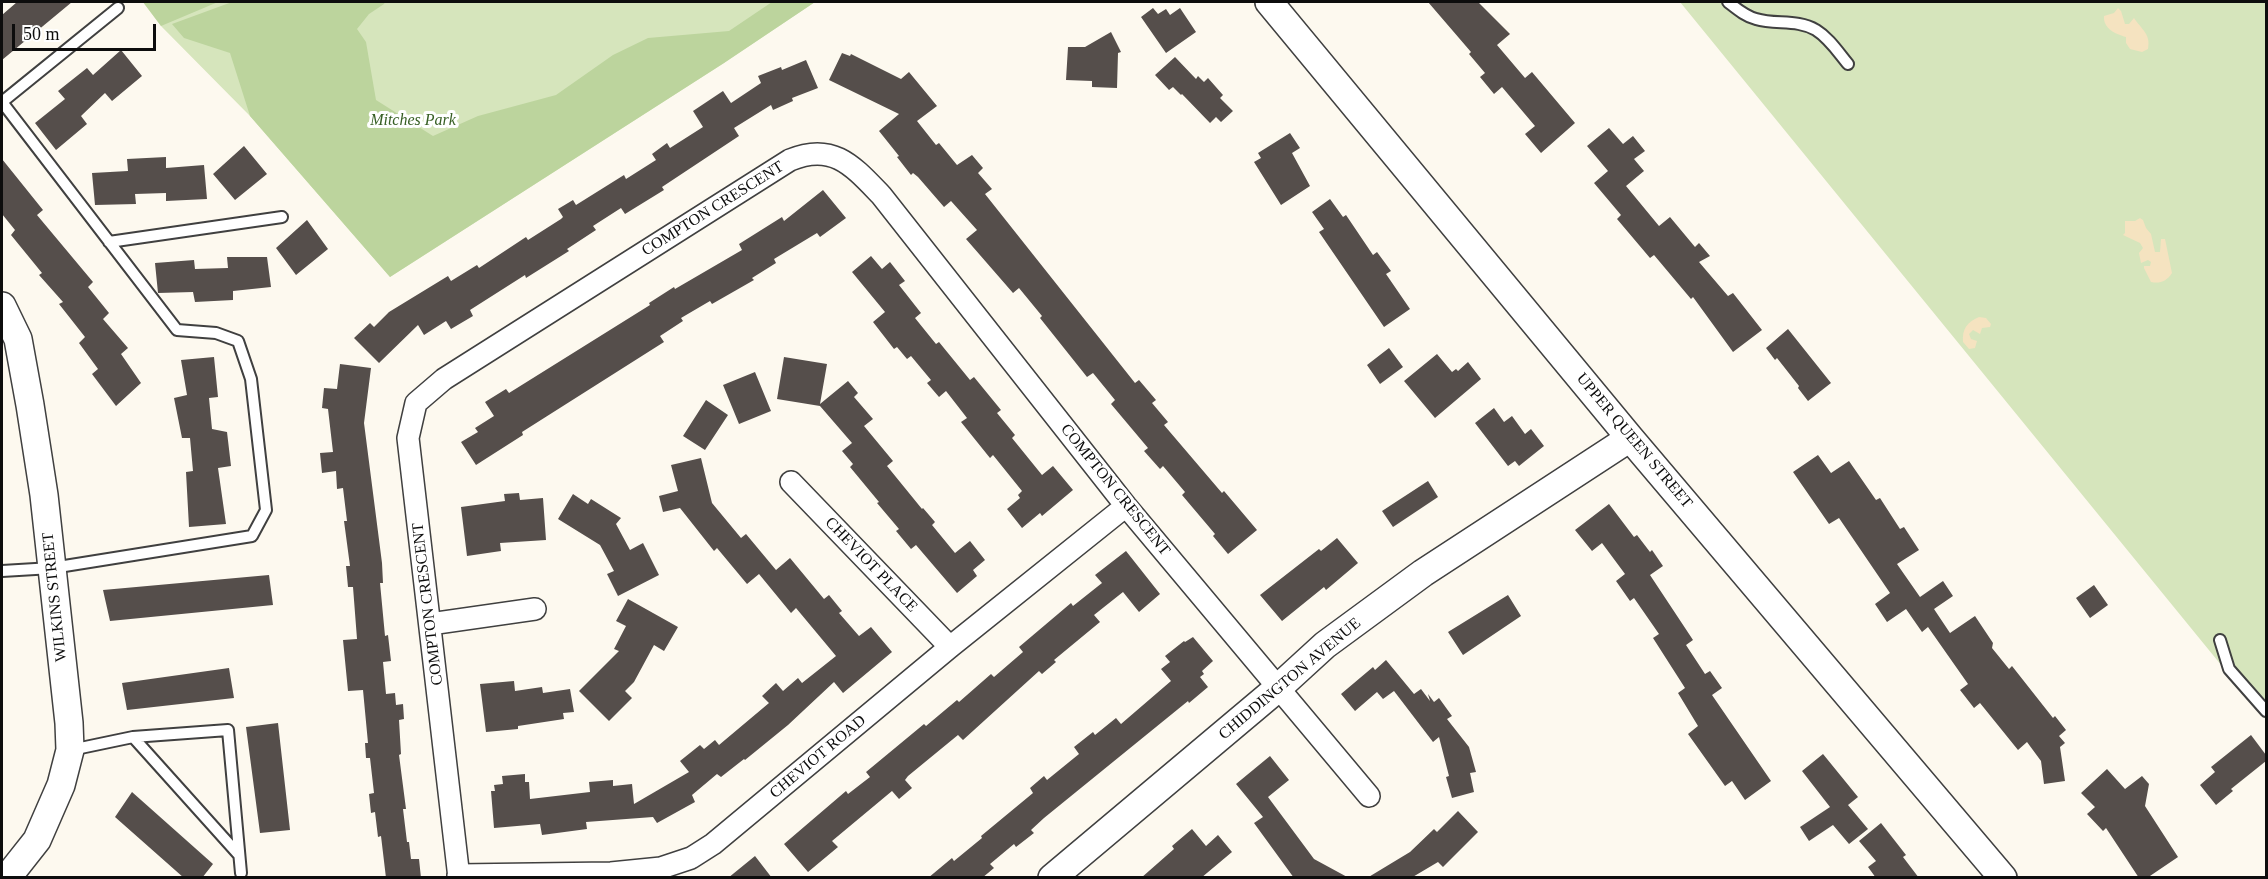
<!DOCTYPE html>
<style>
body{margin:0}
#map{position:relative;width:2268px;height:879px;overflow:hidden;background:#fdf9ef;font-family:Georgia,serif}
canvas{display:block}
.frame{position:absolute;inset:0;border:3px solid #0d0d0d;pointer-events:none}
.scale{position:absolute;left:12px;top:24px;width:144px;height:27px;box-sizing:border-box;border:3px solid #0d0d0d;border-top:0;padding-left:8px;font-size:18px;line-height:21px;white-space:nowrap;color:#0d0d0d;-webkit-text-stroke:4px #fff;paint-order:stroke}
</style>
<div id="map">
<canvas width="2268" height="879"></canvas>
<div class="frame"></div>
<div class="scale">50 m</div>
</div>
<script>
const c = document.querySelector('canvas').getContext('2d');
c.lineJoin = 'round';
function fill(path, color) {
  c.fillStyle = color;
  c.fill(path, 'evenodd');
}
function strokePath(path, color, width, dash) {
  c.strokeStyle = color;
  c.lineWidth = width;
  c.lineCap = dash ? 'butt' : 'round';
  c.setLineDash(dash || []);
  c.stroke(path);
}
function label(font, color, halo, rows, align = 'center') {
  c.font = font + ' Georgia,serif';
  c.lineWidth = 6;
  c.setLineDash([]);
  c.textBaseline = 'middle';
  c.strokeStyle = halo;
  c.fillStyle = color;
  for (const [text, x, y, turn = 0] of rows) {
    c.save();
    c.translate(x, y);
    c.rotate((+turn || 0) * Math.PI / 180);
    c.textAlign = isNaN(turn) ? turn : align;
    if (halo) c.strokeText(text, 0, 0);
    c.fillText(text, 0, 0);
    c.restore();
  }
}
fill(new Path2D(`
 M143,2H815L724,63L390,277L250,116L161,26Z
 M1680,2H2266V720Z`), '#d6e5bc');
fill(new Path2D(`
 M143,2H218L161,26Z
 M232,2H385L384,4L369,14L357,29L366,42L376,100L433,136L478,116L556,95L613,55L648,38L729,31L772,2H815L724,63L390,277L250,116L230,53L184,38L172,24Z`), '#bcd49d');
fill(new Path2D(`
 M2118,8L2121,11L2125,24H2129L2134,18C2142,30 2151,34 2148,49L2142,52L2130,49L2126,43V37C2116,34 2103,29 2104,16L2114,13Z
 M2140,218L2143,220L2146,228L2151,234L2155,252H2160L2161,239H2165L2172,273C2167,281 2160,284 2151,282L2144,268V266H2150L2151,262L2148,260L2141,263L2139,253L2143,248L2140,243L2123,235L2125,233V221H2135Z
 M1979,317L1986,318L1991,324L1990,327L1982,328L1980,334L1973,330L1969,334L1971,339L1977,341L1975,348L1969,349L1963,342C1962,329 1967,322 1979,317Z`), '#f5e3c0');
fill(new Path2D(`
 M17,2H72L2,60V15Z
 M1428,2H1478L1510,34L1497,45L1525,78L1532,72L1575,123L1541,153L1525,134L1535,126L1502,87L1494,94L1480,77L1485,73L1469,54L1471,52Z
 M1153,8L1158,14L1166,9L1170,15L1180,8L1196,32L1166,53L1141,17Z
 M1111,32L1121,52L1118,53L1117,88L1092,87V81L1066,80L1068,47H1085Z
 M121,50L142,76L112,101L105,93L81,116L87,124L56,150L35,123L65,99L58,91L87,68L93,75Z
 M842,53L850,56L851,54L901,79L909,72L937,106L917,121L936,145L939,143L957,165L972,155L983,168L978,173L992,189L985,194L1135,383L1139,380L1156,400L1152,403L1168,422L1164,425L1222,493L1224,491L1257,530L1228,554L1213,536L1215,534L1182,495L1185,492L1163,466L1160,469L1144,451L1148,448L1111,404L1115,400L1093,373L1087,377L1040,318L1042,316L1019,288L1013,293L966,239L977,230L951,201L944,207L918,177L913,173L911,175L897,157L899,156L879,131L899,114L829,80Z
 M1175,57L1196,79L1198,76L1204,82L1208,78L1223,95L1220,98L1233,111L1221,122L1216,117L1210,123L1182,94L1181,95L1173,87L1169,90L1155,75Z
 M806,60L818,88L792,98L793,101L773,110L771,105L734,128L739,136L662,187L664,190L625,214L621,208L593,226L596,230L567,249L569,251L526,278L525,275L470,310L473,316L451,329L446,321L424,335L418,325L379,363L354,338L370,323L374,327L389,312L448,276L451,281L477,265L479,268L526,237L528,240L561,219L563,217L558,209L573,200L576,205L624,175L626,179L656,160L652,154L667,143L670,148L703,127L693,111L723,91L731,103L761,83L758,76L781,67L782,70Z
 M1609,128L1623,144L1633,136L1645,151L1634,159L1644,171L1626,186L1659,226L1670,217L1695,247L1699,243L1710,256L1699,262L1728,296L1733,293L1762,330L1733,352L1693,297L1691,299L1654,255L1650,258L1617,219L1621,215L1594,183L1608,171L1587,146Z
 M1290,133L1300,148L1292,153L1310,186L1281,205L1254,162L1261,158L1258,153Z
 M244,146L267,174L235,200L213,174Z
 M166,157V168L204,165L207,199L166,201V193L135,194L136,204L95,205L92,173L128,171L127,159Z
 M2,159L43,210L37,215L93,282L88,287L109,313L103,319L128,348L121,354L141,383L116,406L92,374L98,369L79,343L85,337L59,304L63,302L39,275L42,273L11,235L15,230L2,214Z
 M823,190L846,218L820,237L817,233L774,259L776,263L752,278L754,280L712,304L710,301L681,318L683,321L660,336L664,342L522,432L523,435L476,465L461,442L478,432L475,428L494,416L485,402L506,389L509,393L650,305L649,303L674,287L675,289L742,250L739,244L782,217L784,221Z
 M1330,199L1343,217L1346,215L1373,255L1377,252L1391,271L1386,274L1410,309L1384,327L1319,232L1324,229L1312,212Z
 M307,220L328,249L296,275L276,248Z
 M871,256L882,269L890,262L905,281L899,285L921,313L915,318L936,344L939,342L970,380L974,377L1001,410L997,413L1015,435L1012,438L1042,475L1053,466L1073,490L1042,516L1040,513L1022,528L1007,509L1020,498L1018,495L1022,491L993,455L990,458L961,422L967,418L946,391L939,397L927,383L931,380L911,356L907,359L897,347L894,349L873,322L885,312L852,272Z
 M227,257H267L271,287L233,291V300L195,302L193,292L158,293L155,263L194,260L195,269L228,268Z
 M1788,329L1831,383L1808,401L1798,388L1799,386L1777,358L1775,360L1766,348Z
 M1389,348L1403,367L1380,384L1367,365Z
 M1437,354L1452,372L1456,369L1458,371L1468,362L1481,379L1435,418L1404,381Z
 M214,357L218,397L209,398L212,429L227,432L231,466L218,468L226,524L189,527L186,472L193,471L190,438H182L174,398L187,395L181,360Z
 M784,357L827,364L820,404L848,381L858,393L854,397L873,419L864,426L893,461L887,466L922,509L923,508L935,522L932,525L955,553L970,541L985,560L973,570L977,576L957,593L916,545L911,549L896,531L899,529L877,503L879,502L850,467L853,464L842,451L852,443L820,406L777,399Z
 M340,364L371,368L364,423L382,563L383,583H380L385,636L388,635L391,661L383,662L386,694L395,693L396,705L403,704L404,719L399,720L401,754L399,755L406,809H403L407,842H409L411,859H419L421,878H386L381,836L378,837L375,812L371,813L369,794L374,793L370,758H366L365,743H368L363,690L348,691L343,640L357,639L353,587H348L346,566H350L344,521H347L343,488L337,489L336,471L322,473L320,453L333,452L328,409L322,408L324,388L337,389Z
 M755,372L771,411L739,424L723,385Z
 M706,400L728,415L705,450L683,436Z
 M1494,408L1504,422L1512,416L1525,434L1531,429L1544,446L1519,466L1515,461L1508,466L1475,423Z
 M1818,455L1831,473L1849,461L1876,500L1880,498L1900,529L1904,527L1919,550L1897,564L1920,597L1943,581L1953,596L1934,609L1950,633L1975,616L1993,643L1992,648L2009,669L2012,666L2053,718L2055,716L2066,730L2059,736L2065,743L2060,747L2065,781L2044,784L2041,761L2027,742L2018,750L1980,703L1974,708L1960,690L1968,684L1928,627L1922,632L1906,609L1887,622L1875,604L1890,593L1839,518L1829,524L1793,472Z
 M701,458L712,503L741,538L746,534L776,570L790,558L824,599L829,595L842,611L839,613L859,636L871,627L892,652L843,693L834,682L788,725L745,760L744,759L721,777L717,774L692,795L695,802L657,823L653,817L586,822L587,829L542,835L540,824L494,828L491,791H495L494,785L503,784L502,776L525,774V782H529L530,799L590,792L589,782L613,780V786L632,784L634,804L689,772L680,761L700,745L704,749L715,740L719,745L769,703L762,696L776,683L783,691L798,678L802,683L836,656L796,608L791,613L759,574L747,584L717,548L714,551L680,508L663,512L659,496L678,491L671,465Z
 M1428,481L1438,497L1393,527L1382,511Z
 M519,493L520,500L543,498L546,540L500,543L501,551L467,556L461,507L505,501L504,494Z
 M573,494L588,504L591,499L621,518L616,524L630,550L643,543L659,575L618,596L607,574L614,571L600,545L558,519Z
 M1609,504L1634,537L1637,535L1650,552L1652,550L1663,566L1650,575L1693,640L1686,645L1705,674L1710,671L1722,688L1712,695L1771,781L1745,800L1732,781L1725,786L1688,734L1698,726L1678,693L1685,688L1653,638L1659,634L1634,598L1630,601L1616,581L1625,574L1602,543L1592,551L1575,530Z
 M1337,538L1358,563L1326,590L1324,587L1282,621L1260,595L1319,549L1321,551Z
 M1126,551L1160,594L1139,612L1123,592L1094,615L1100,622L1054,660L1056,662L1042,674L1039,671L963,740L958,735L908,776L905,780L912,788L899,799L892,791L832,841L838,847L808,872L784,844L846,791L848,794L870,777L866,772L924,724L926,726L957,700L959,702L991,674L994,677L1023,652L1019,647L1071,603L1073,606L1102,583L1095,575Z
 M269,575L273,605L110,621L103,590Z
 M2094,585L2108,605L2090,618L2076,598Z
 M1508,595L1521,616L1463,655L1448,632Z
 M628,599L678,627L664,651L654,645L634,682L625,691L632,698L609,721L579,691L619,651L614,649L626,626L616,621Z
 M1193,637L1213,661L1202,671L1204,674L1200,677L1208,687L1189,703L1188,701L1044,818L1031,830L1034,833L1016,847L1014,844L990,864L994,868L982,878H928L952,858L954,861L982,838L981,836L1033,793L1030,788L1044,776L1047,780L1079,754L1074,747L1093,732L1095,735L1116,718L1121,724L1171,681L1161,669L1170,662L1165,656L1184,641L1185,642Z
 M1386,660L1414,694L1421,689L1430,701L1428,694L1434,702L1439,698L1452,716L1447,719L1469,747L1476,772L1470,773L1474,792L1452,798L1446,777L1449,776L1439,737L1433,742L1394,691L1383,699L1377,692L1355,711L1341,694L1373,667L1375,670Z
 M229,668L234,698L127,710L122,683Z
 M514,681L515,691L542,687L543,693L570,689L574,712L563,713L564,719L518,726V729L486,732L480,684Z
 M278,723L290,830L260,833L246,727Z
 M2251,735L2266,755V761L2231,789L2233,791L2216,805L2200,785L2215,772L2211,767Z
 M1823,754L1858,797L1848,805L1868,829L1849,844L1833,825L1809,841L1800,827L1830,807L1802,771Z
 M1270,756L1289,780L1268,797L1314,859L1349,878H1294L1254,823L1263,817L1236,784Z
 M2107,769L2125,789L2142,776L2149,784L2145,806L2178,857L2147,878H2139L2106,828L2103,831L2087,814L2095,807L2081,793Z
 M132,792L213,864L202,878H184L115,817Z
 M1458,811L1478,832L1443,867L1438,862L1411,878H1367L1410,852L1434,829L1437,832Z
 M1881,823L1906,855L1903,857L1919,878H1876L1868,867L1876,861L1859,841Z
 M1192,829L1206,846L1218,835L1232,852L1201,878H1141L1174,849L1172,846Z
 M755,856L772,878H728Z`), '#554e4b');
const service = new Path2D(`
 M1728,2C1737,9 1745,16 1756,19C1776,25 1797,19 1816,30C1829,38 1838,52 1848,64
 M2,102L177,330L216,333L238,341L251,379L266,510L252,536L52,568L2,571
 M2,102L118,8
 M109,242L282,217
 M2220,640L2229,669L2266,711
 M133,737L239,855
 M71,750L133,737L228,730L241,873`);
const minor = new Path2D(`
 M791,482L950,647
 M430,624L535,609
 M458,875L611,873L661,868L691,858L713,844L950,647L1126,506
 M459,878L408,438L416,403L444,379L790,160C833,142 853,166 881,195L1126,506L1369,796`);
const tertiary = new Path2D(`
 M1269,2L1630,438L2003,878
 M2,306L18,339L30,405L44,495L69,723L70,750L61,785L37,840L7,878
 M1052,878L1278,688L1325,645L1423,573L1630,438`);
strokePath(service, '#404040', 14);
strokePath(minor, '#404040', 24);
strokePath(tertiary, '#404040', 30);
strokePath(service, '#fff', 10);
strokePath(minor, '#fff', 21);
strokePath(tertiary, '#fff', 27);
label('italic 16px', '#375f24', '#fff', [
 ["Mitches Park",413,121]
]);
label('16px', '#0d0d0d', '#fff', [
 ["COMPTON CRESCENT",713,209,-32],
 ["UPPER QUEEN STREET",1634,441,50],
 ["COMPTON CRESCENT",1115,490,51],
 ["CHEVIOT PLACE",871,565,46],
 ["WILKINS STREET",55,597,-96],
 ["COMPTON CRESCENT",428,604,-97],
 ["CHIDDINGTON AVENUE",1290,679,-40],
 ["CHEVIOT ROAD",818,757,-40]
]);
</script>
